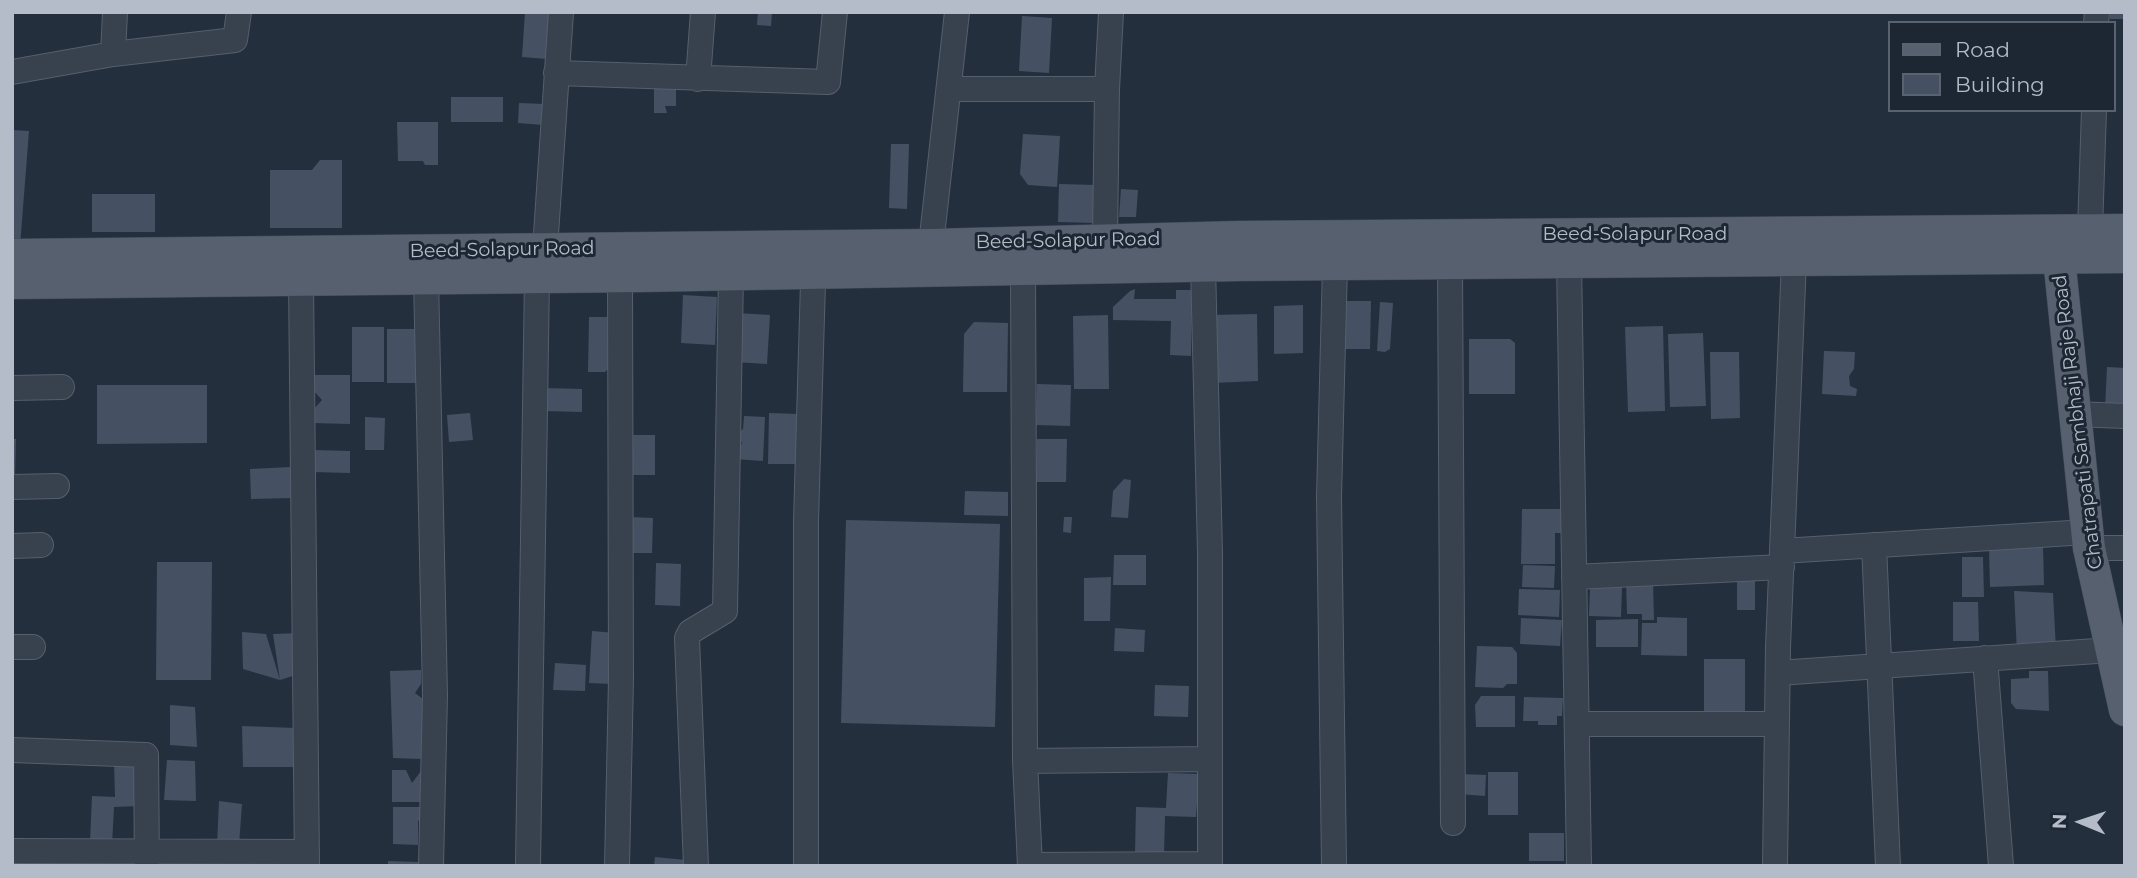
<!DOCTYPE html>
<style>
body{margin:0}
#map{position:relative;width:2137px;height:878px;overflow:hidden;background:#242f3e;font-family:Montserrat,sans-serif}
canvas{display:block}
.frame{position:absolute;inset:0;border:14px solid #b4bcc9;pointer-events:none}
.legend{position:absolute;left:1888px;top:21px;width:228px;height:91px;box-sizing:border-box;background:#1d2633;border:2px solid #59626f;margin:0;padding:9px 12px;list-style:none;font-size:21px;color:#b4bcc9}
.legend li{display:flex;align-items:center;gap:14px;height:35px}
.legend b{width:35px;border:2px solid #59626f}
.north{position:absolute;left:2046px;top:787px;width:70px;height:70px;-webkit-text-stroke:5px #1d2633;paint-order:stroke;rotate:272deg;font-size:19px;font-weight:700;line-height:28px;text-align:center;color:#b4bcc9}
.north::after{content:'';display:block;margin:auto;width:24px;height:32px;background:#b4bcc9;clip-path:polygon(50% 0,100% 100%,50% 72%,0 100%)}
</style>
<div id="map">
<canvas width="2137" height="878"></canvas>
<div class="frame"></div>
<ul class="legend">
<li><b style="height:9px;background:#56606e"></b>Road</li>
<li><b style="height:19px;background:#455162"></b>Building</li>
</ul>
<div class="north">N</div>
</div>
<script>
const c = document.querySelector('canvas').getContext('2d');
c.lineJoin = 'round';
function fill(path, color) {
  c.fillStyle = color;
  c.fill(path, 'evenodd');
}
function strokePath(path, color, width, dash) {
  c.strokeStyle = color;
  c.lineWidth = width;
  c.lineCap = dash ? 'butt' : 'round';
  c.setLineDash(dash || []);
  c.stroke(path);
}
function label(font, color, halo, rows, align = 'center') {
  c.font = font + ' Montserrat,sans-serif';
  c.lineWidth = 6;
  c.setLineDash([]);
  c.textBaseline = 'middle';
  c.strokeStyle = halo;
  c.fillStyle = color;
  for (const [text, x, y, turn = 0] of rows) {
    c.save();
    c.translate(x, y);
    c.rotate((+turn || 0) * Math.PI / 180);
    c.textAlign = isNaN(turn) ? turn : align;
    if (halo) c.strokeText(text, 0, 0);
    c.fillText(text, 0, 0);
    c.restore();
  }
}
fill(new Path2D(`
 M525,12H550L547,59L522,57Z
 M758,12H772L771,26L757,25Z
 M2110,12H2125V19H2110Z
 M1022,16L1052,18L1049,73L1019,71Z
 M654,85H676V106H665L667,113H654Z
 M451,97H503V122H451Z
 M519,103L544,104L543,125L518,123Z
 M397,122H438V165H425L423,161H398Z
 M12,130L29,131L20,246H12Z
 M1023,134L1060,136L1057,187L1028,185L1020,174Z
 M891,144H909L907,209L889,208Z
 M320,160H342V228H270V170H312Z
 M1059,184L1096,185L1095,223L1058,222Z
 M1121,189L1138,190L1136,217H1119Z
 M92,194H155V232H92Z
 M1135,289L1134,299H1176V290H1192L1191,356L1170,355L1171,321L1113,320V307L1130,291Z
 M683,295L717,297L715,345L681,343Z
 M1341,301H1371L1370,349H1340Z
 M1380,302L1393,303L1390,349L1385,352L1377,351Z
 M1303,305V353L1274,354V306Z
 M737,313L770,315L767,364L734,362Z
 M1257,314L1258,381L1212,383L1211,315Z
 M1108,315L1109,389H1074L1073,316Z
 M589,317H611V366L605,372H588Z
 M974,322L1008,323L1007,392H963L964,334Z
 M1663,326L1665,411L1628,412L1625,327Z
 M352,327H384V382H352Z
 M387,329H418V383H387Z
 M1703,333L1706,406L1670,407L1668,334Z
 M1469,339H1510L1515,343V394H1469Z
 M1824,351L1855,352L1854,369L1849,376L1850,386L1857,389L1856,396L1822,394Z
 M1710,352H1739L1740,418L1711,419Z
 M2107,367L2125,368V411L2105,410Z
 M313,375H350V424L312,423L313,410L322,400L313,390Z
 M1037,384L1071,385L1070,426L1036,425Z
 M97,385H207V443L97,444Z
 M543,388L582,389V412L543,411Z
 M470,413L473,440L449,442L447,415Z
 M769,413L799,414L798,464H768Z
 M744,416L765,417L763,461L734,459L742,443L736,434L743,429Z
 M365,417L385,418L384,450H365Z
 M631,435H655V475H631Z
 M12,439H16L15,478L12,479Z
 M1037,439H1067L1066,482H1036Z
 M314,450L350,451V473L313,472Z
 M291,467L292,498L251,499L250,469Z
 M1124,479L1131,480L1128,518L1111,517L1113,491Z
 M965,491L1008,492V516L964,515Z
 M1522,509H1562V533H1555V564H1521Z
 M630,517L653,518L652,553H629Z
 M1064,517H1072L1071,533L1063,532Z
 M846,520L1000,524L995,727L841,723Z
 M2043,547L2044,585L1990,587L1989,549Z
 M1114,555H1146V585H1113Z
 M1962,557H1983L1984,597H1962Z
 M157,562H212L211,680H156Z
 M656,563L681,564L680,606L655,605Z
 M1523,565L1555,566L1554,588L1522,587Z
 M1111,577L1110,621H1084V578Z
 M1737,578H1755V610H1737Z
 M1626,580H1653L1654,620H1642V614H1627Z
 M1590,586L1622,587L1621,617L1589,616Z
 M1519,589L1560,590L1559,617L1518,615Z
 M2014,591L2053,593L2056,650L2017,652Z
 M1953,602H1978L1979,641H1953Z
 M1657,617L1687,618V656L1641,655L1642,623H1657Z
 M1521,618L1562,620L1560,646L1520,644Z
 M1638,619V647H1596V620Z
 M1115,628L1145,630L1144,652L1114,651Z
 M592,631L615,633L612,684L589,683Z
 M242,632L266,634L280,680L243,669Z
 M301,633L299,674L280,680L273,634Z
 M1477,646L1512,647L1517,653V684H1507L1503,688L1475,687Z
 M1704,659H1745V711H1704Z
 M555,663L586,665L585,691L553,690Z
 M421,670V684L415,693L423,699L421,759L393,758L390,671Z
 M2029,671H2048L2049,711L2016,709L2011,703V679L2029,678Z
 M1155,685L1189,686L1188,717L1154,716Z
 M1481,696H1515V727H1476L1475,705Z
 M1524,697L1563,698L1562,716H1557V725H1538V721H1523Z
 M170,705L195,707L197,747L170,745Z
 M242,726L296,728L298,767H243Z
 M167,760L195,761L196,801L164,800Z
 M114,762H139L140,806L114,807L112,844L90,843L92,796L115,797Z
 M392,770H406L412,783L421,771L420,802H392Z
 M1488,772H1518V815H1488Z
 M1168,773L1199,774L1196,817L1165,816L1164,855L1135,854L1136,807L1166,808Z
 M1460,774L1486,775L1485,796L1459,794Z
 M219,801L242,804L239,845H217Z
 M393,807H421V819L418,821V845L393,844Z
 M1529,833H1564V861H1529Z
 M655,857L686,860L685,866H654Z
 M388,861L418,862V866H388Z`), '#455162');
const minor = new Path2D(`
 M2096,23L2097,12
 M113,54L115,12
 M12,72L113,54L235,40L239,12
 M556,73L828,82L835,12
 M698,79L703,12
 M949,89H1107L1111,12
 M2090,230L2094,110
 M1105,240L1107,89
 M931,245L957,12
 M545,249L561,12
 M1569,262L1579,866
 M1450,263L1453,823
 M1203,265L1210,553V866
 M1023,269L1025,761L1030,866
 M426,278L435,695L431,866
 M301,280L307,866
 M12,388L62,387
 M2074,414L2125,416
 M12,487L57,486
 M1874,545L1888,866
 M12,546L41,545
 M2089,548H2125
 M1782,551L2087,532
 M1574,577L1782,567
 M12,647H33
 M1985,658L2001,866
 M1778,673L2111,650
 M1577,724H1777
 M12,750L146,755L147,865
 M1025,761L1210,759
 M12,851L307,852
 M1030,865L1210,864
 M528,866L537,277
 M617,866L621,679L620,276
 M696,866L687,638L690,632L725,611L731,274
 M806,866V521L813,282L811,273
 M1334,866L1329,497L1335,264
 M1775,866L1778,647L1794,260`);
const major = new Path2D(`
 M12,255L931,245L1238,237L2125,230
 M2059,258L2089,548L2125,710
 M12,283L641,276L1239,265L2125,257`);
strokePath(minor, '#565f6c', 26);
strokePath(major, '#414a57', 33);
strokePath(minor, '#38414e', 24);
strokePath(major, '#56606e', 32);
label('19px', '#b4bcc9', '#1d2633', [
 ["Beed-Solapur Road",1635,234],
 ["Beed-Solapur Road",1068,241,-1],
 ["Beed-Solapur Road",502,250,-1],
 ["Chatrapati Sambhaji Raje Road",2078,422,-97]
]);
</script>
